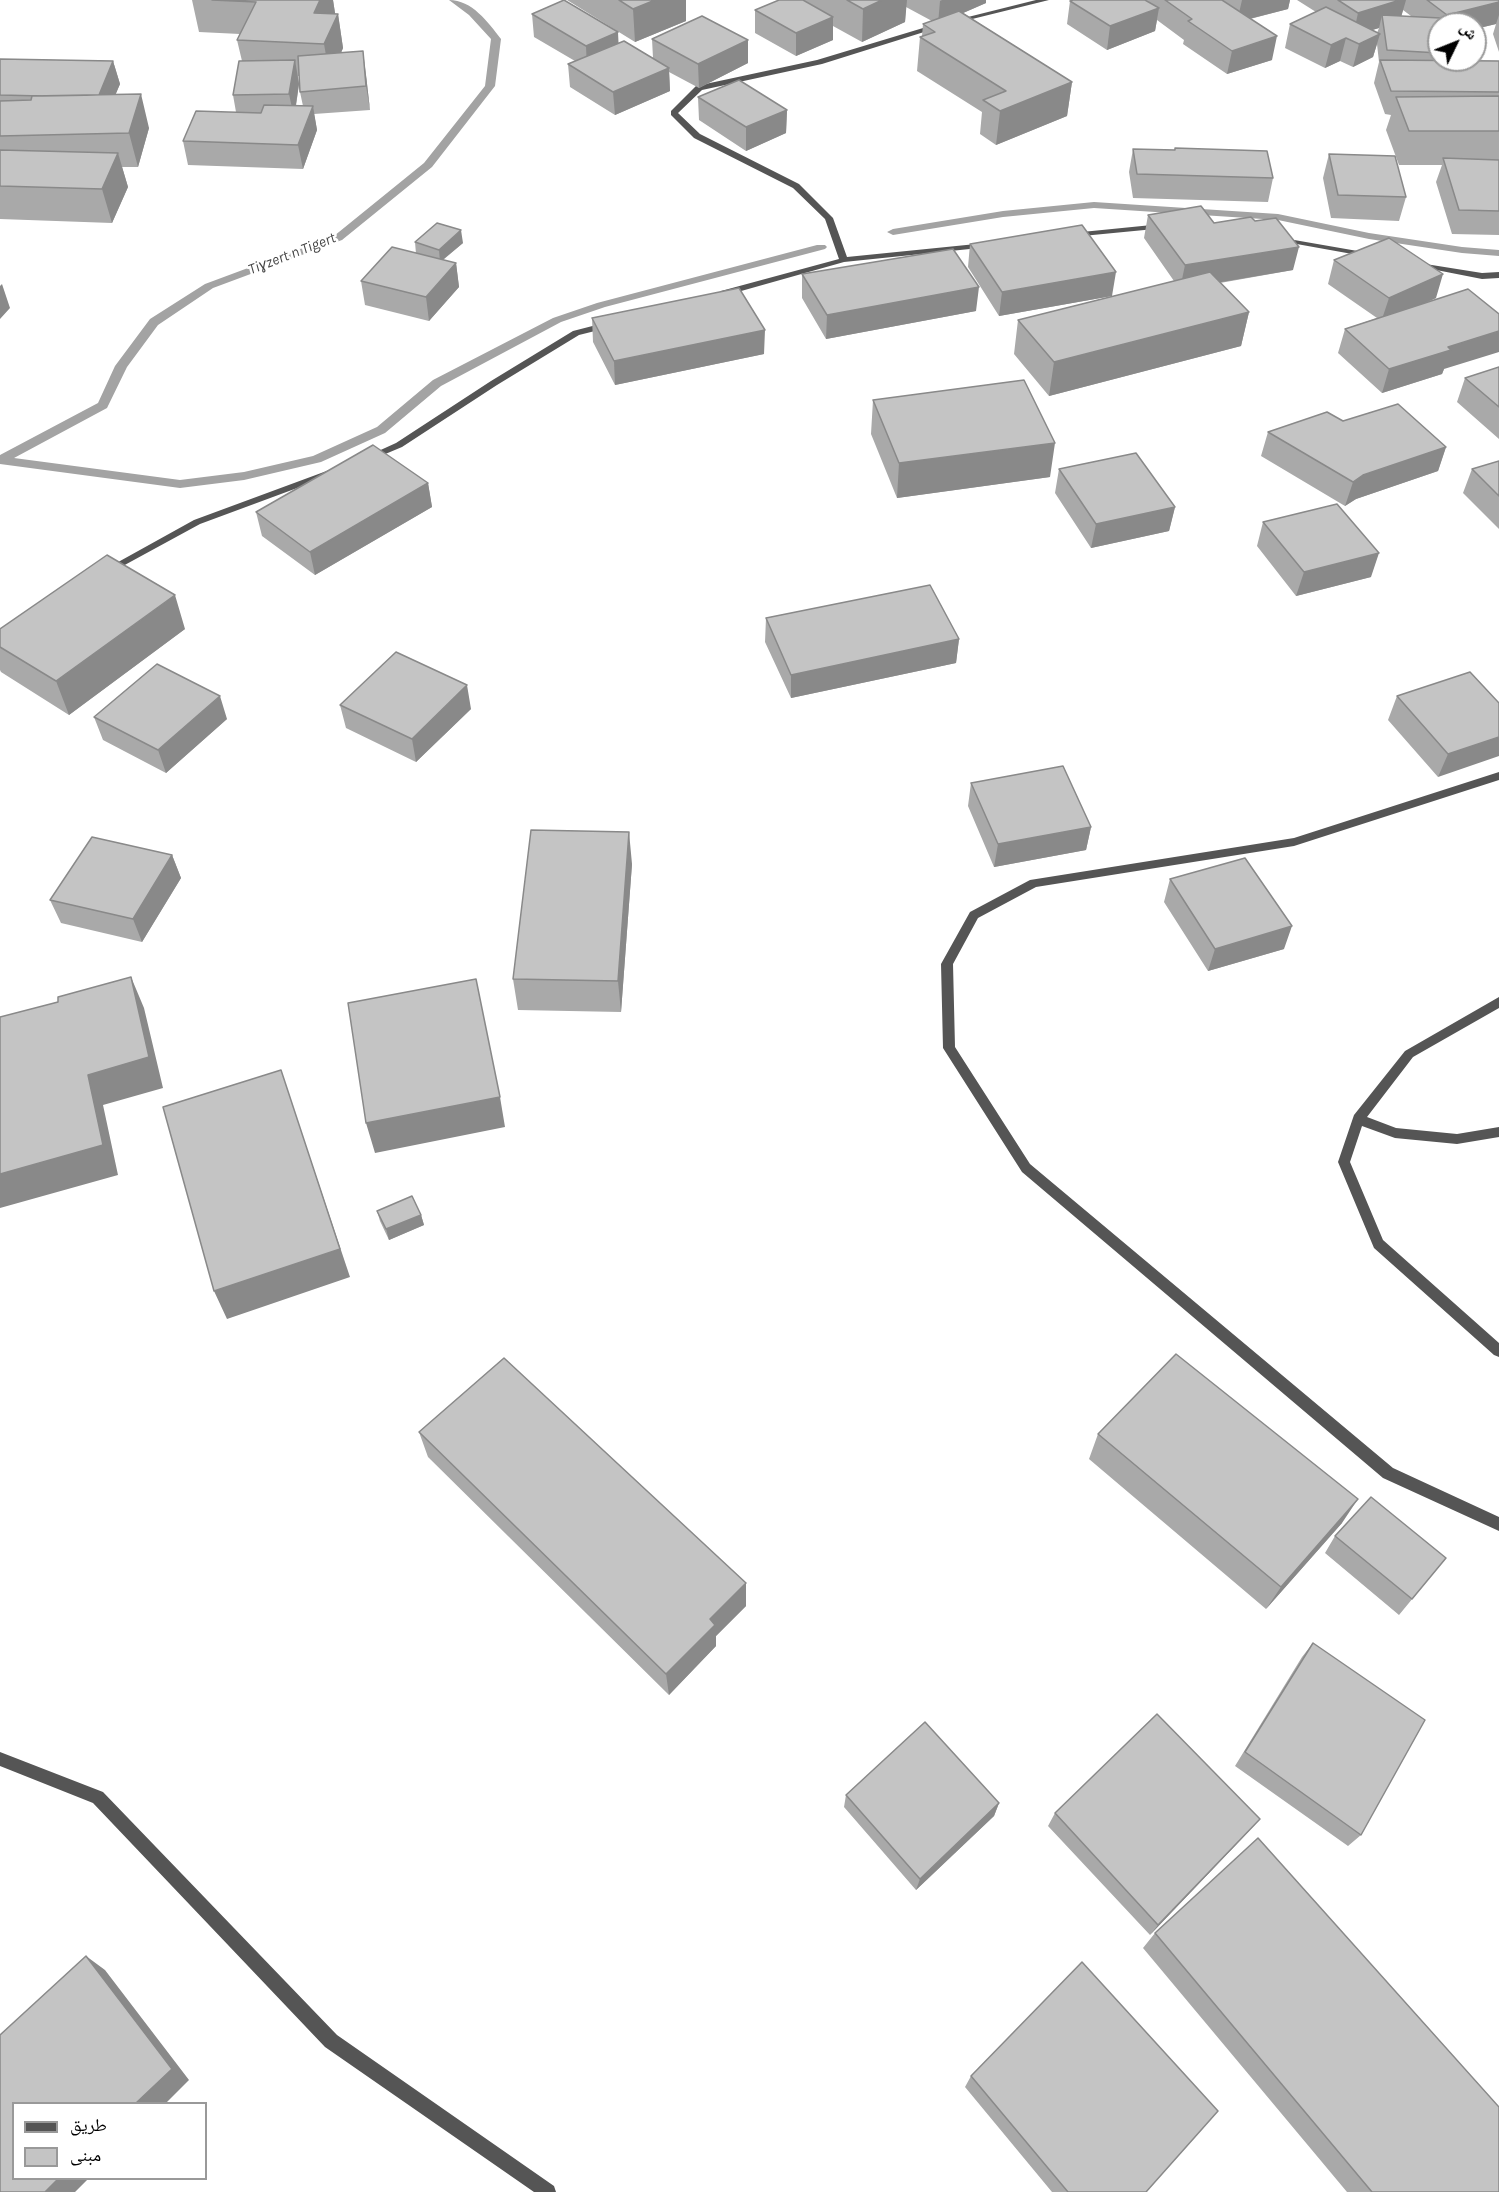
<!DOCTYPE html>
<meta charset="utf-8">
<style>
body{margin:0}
#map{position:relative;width:1499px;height:2192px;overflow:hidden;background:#fff;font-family:Karla,"Noto Naskh Arabic",sans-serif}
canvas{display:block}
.legend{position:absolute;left:12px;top:2102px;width:195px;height:78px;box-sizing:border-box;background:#fff;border:2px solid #999;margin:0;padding:8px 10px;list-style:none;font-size:18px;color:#000}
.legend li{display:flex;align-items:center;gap:12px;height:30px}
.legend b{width:30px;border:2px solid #999}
.north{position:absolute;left:1427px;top:12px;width:60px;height:60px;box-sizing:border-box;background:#fff;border:2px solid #999;border-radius:50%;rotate:47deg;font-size:16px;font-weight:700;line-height:24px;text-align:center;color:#000}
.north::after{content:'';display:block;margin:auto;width:21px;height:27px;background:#000;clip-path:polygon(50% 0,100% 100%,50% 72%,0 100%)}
</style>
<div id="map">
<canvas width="1499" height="2192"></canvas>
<ul class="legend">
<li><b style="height:8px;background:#555"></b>طريق</li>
<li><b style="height:16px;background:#c4c4c4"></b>مبنى</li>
</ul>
<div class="north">ش</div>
</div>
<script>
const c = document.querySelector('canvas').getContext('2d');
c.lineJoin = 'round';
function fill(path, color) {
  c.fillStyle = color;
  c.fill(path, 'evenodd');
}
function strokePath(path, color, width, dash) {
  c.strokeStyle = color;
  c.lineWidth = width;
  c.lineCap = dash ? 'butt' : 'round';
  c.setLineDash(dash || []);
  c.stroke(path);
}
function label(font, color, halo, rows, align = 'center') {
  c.font = font + ' Karla,sans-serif';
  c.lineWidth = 5;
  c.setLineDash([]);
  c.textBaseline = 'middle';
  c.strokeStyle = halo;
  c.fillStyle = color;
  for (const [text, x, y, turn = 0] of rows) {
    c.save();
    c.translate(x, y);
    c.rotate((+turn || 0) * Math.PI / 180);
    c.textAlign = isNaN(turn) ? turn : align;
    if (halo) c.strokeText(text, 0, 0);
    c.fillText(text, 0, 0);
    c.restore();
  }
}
fill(new Path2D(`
 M449,0C472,0 488,22 501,39L495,86L432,167L342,240L213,288L158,325L127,367L107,408L14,458L180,480L244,472L313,456L377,427L433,380L553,318L597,303L817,245H825L827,247L825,249L605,307L561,322L441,386L385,433L321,462L244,480L180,488L0,464V455L98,403L115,366L150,319L205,284L334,236L424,163L485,86L491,39L469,15Z
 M1094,202L1278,214L1369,233L1462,247L1499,250V256L1462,253L1369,239L1278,220L1094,208L1003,217L893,235L887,232L893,229L1003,211Z`), '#a3a3a3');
fill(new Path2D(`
 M1036,0H1049L956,23L952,21Z
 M933,25L940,27L822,64L702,90L678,113L700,134L799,184L833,218L847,257L986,243L990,245L989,247L844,262L727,295H721V291L839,259L825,219L793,188L694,138L671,115V111L696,86L817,60Z
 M1162,224H1165V228L1072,237L1068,235L1072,233Z
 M1277,237L1369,253L1373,255L1369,257L1280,241L1276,239Z
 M1413,262L1482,273L1499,272V278L1482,279L1416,266H1413Z
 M608,322L611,323V327L579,335L497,385L402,447L371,460H365L363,458L396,443L491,381L573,331Z
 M332,469L337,472L335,474L200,524L110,573L107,574L102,571L194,520Z
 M1499,772V780L1294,846L1036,887L978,918L953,964L955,1047L1030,1164L1393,1468L1499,1517V1531L1383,1478L1022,1172L943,1048L941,964L970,912L1030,880L1294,838Z
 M1499,997V1008L1413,1057L1367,1117L1396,1128L1457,1134L1499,1127V1137L1457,1144L1395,1138L1362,1126L1350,1162L1383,1240L1499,1343V1357L1494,1355L1374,1248L1338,1162L1354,1115L1405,1051Z
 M0,1752L103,1792L337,2035L554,2186L556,2192H534L325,2047L93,1803L0,1766Z`), '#555');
fill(new Path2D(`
 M192,0H333L335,13V14H338L343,48L341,53L366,75L370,110L314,114L317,130L303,169L188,165L183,141L236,112L233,95L242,61L237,40L240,34L199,32ZM298,76H299L300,92L303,106H296L299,84Z
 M567,0H686V21L635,42Z
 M779,0H986V3L963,13L1072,82L1067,116L996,145L980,134L982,112L917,71L920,37L922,36L923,24L932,21L906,7L905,22L862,42L833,26V40L796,56L755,33V10Z
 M1073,0H1290L1288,9L1250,19L1272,60L1227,74L1183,44L1184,40L1157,20L1155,31L1107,50L1067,24L1070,1Z
 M1297,0H1499V52L1493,34L1496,24L1475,29V24H1439V60L1499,61V235L1452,234L1436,182L1442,165H1399L1386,130L1391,115L1385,114L1374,83L1379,62L1377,44L1373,57L1353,67L1340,61L1325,68L1285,48L1290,24L1316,12ZM1403,10L1411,16H1401ZM1379,28L1377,33L1372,30Z
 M532,14L619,43L653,58L652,39L748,63L699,88L669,72L670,91L615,115L570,87L568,64L575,61L534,37Z
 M0,59L113,61L120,84L115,95L149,128L138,167H122L128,187L112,223L0,219Z
 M698,97L787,110L786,133L746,151L699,120Z
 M1133,149L1273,178L1268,202L1133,198L1129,172Z
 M1329,154L1406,197L1399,221L1331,218L1323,178Z
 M1148,215L1214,223L1255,221L1293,270L1220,283L1249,312L1241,346L1049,396L1014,354L1018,320L1174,281L1144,238Z
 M415,242L463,243L443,260L456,263L459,287L429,321L365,305L361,281L416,254Z
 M970,244L1112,296L999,316L968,267Z
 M1334,260L1436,298L1426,303L1444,369L1442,374L1382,393L1338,353L1345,329L1377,318L1328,284Z
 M802,274L976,311L826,339L802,298Z
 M592,318L764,354L615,385L593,342Z
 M1499,367V439L1457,402L1465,378Z
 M873,400L1050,477L897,498L871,434Z
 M1343,421L1446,447L1438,471L1356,499L1345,506L1261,456L1268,432Z
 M1499,461V529L1463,493L1472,469Z
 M1059,469L1175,507L1169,531L1091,548L1055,493Z
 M428,483L432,507L315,575L262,536L256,512Z
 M1263,522L1371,577L1296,596L1257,546Z
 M766,618L959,639L956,663L791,698L765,642Z
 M0,629H185L69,715L1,672L0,670Z
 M1397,696L1499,703L1438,777L1388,720Z
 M340,705L471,709L416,762L346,728Z
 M94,717L227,719L166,773L103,740Z
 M971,783L1091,827L1086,850L994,867L968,806Z
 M172,855L181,878L142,942L61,923L50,900Z
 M632,864L621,1012L518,1010L513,979Z
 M1170,879L1284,949L1208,971L1164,902Z
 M377,1211L421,1215L424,1225L389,1240L380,1221Z
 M419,1432L746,1606L716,1636V1646L669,1695L428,1457Z
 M1098,1434L1342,1523L1266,1609L1089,1459Z
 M1335,1536L1446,1558L1399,1615L1325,1553Z
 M1313,1643L1361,1835L1348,1846L1235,1766L1302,1657Z
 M846,1795L999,1803L994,1816L916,1890L844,1807Z
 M1055,1813L1249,1831L1150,1935L1048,1826Z
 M1155,1933L1499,2192H1347L1143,1948Z
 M971,2076L1146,2192H1052L965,2087Z`), '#a9a9a9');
fill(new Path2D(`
 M320,0H333L335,13L321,44L314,13Z
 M655,0H686V21L635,42L633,9Z
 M882,0H907L905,22L862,42L863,9Z
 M942,0H986V3L938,24L940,1Z
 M1242,0H1290L1288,9L1237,22Z
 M1400,0H1406L1400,21L1382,15L1379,28L1353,36L1358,13Z
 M1499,2V15L1496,24L1475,29V24H1445L1447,15Z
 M1159,8L1155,31L1107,50L1110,26Z
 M338,14L343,48L330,78L324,44Z
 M833,17V40L796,56V33Z
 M618,32L619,53L587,69L586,46Z
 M1380,34L1373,57L1353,67L1359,44Z
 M1277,36L1272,60L1227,74L1232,51Z
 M1346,38L1340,61L1325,68L1331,45Z
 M748,40V63L699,88L698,64Z
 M363,51L366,75L370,110L366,86Z
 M295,60L299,84L294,117L289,94Z
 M113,61L120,84L105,120L98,97Z
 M669,68L670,91L615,115L613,92Z
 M1072,82L1067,116L996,145L1000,111Z
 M141,94L149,128L138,167L129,133Z
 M313,106L317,130L303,169L298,145Z
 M787,110L786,133L746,151V127Z
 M118,153L128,187L112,223L102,189Z
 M461,230L463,243L440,262L439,250Z
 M1299,247L1293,270L1180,289L1185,265Z
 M456,263L459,287L429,321L426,297Z
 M1116,272L1112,296L999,316L1002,292Z
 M1443,274L1436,298L1381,322L1389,298Z
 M2,284L10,308L0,319V286Z
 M979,287L976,311L826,339L827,315Z
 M1249,312L1241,346L1049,396L1054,362Z
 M765,330L764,354L615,385L614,361Z
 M1499,331V352L1444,369L1442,374L1382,393L1389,369L1448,347Z
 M1055,443L1050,477L897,498L899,463Z
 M1446,447L1438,471L1356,499L1345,506L1353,482L1363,475Z
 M428,483L432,507L315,575L310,552Z
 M1175,507L1169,531L1091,548L1096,524Z
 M1379,553L1371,577L1296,596L1304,572Z
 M175,595L185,629L69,715L56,681Z
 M959,639L956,663L791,698V675Z
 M467,685L471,709L416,762L412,739Z
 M220,696L227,719L166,773L158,750Z
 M1499,737V756L1438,777L1448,754Z
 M1091,827L1086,850L994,867L998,844Z
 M629,832L632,864L621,1012L618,981Z
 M172,855L181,878L142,942L133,919Z
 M1292,926L1284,949L1208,971L1215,949Z
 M131,977L144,1008L163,1088L103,1105L118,1175L0,1208V1174L88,1075Z
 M500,1097L505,1127L375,1153L366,1123Z
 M291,1101L350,1277L227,1319L214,1291Z
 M421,1215L424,1225L389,1240L386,1229Z
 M1358,1499L1342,1523L1266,1609L1281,1587Z
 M746,1583V1606L716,1636V1646L669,1695L666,1674L710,1619Z
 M999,1803L994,1816L916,1890L920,1879Z
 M1260,1819L1249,1831L1150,1935L1158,1925Z
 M86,1956L105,1970L189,2080L166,2103H136Z
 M59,2178H89L75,2192H45Z`), '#898989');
const building = new Path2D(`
 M212,0H320L314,13L338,14L324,44L237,40L256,2Z
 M564,0L618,32L586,46L532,14Z
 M619,0H655L633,9Z
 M779,0H803L833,17L796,33L755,10Z
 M847,0H882L863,9Z
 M1073,0H1145L1159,8L1110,26L1070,1Z
 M1165,0H1222L1277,36L1232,51L1188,21L1192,19Z
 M1338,0H1400L1358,13Z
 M1427,0H1499V2L1447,15Z
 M1326,7L1380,34L1359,44L1346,38L1331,45L1290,24Z
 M959,11L1072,82L1000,111L983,100L1006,91L920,37L935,32L923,24Z
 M1382,15L1440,18L1441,24H1439V53L1387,50Z
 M702,16L748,40L698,64L652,39Z
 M624,41L669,68L613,92L568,64Z
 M363,51L366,86L300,92L298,56Z
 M0,59L113,61L99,95L42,96L0,95Z
 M295,60L289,94L233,95L239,61Z
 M1380,60L1499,61V92L1391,91Z
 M739,80L787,110L746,127L698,97Z
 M141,94L129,133L0,136V101L31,100L32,96Z
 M1499,96V131H1409L1396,97Z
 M264,105L313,106L298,145L183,141L196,111L261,113Z
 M1175,148L1267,151L1273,178L1137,174L1133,149L1175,150Z
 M0,150L118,153L102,189L0,186Z
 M1329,154L1395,156L1406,197L1338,195Z
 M1443,158L1499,160V211L1459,210Z
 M1201,206L1214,223L1251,217L1255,221L1276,218L1299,247L1185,265L1148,215Z
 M437,223L461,230L439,250L415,242Z
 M1082,225L1116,272L1002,292L970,244Z
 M1389,238L1443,274L1389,298L1334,260Z
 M392,247L456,263L426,297L361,281Z
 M953,249L979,287L827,315L802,274Z
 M1210,272L1249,312L1054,362L1018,320Z
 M739,288L765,330L614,361L592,318Z
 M1468,289L1499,314V331L1448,347L1451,350L1389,369L1345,329Z
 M1499,367V407L1465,378Z
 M1024,380L1055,443L899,463L873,400Z
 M1398,404L1446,447L1363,475L1353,482L1268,432L1327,412L1343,421Z
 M373,445L428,483L310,552L256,512Z
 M1136,453L1175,507L1096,524L1059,469Z
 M1499,461V496L1472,469Z
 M1337,504L1379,553L1304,572L1263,522Z
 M107,555L175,595L56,681L0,647V629Z
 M930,585L959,639L791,675L766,618Z
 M396,652L467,685L412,739L340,705Z
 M157,664L220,696L158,750L94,717Z
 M1470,672L1499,703V737L1448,754L1397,696Z
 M1063,766L1091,827L998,844L971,783Z
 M531,830L629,832L618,981L513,979Z
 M92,837L172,855L133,919L50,900Z
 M1245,858L1292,926L1215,949L1170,879Z
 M131,977L149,1057L88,1075L103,1145L0,1174V1017L58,1002V997Z
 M476,979L500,1097L366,1123L348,1003Z
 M281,1070L340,1249L214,1291L163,1107Z
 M412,1196L421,1215L386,1229L377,1211Z
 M1176,1354L1358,1499L1281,1587L1098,1434Z
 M504,1358L746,1583L710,1619L715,1625L666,1674L419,1432Z
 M1371,1497L1446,1558L1412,1599L1335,1536Z
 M1313,1643L1425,1720L1361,1835L1245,1752Z
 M1157,1714L1260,1819L1158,1925L1055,1813Z
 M925,1722L999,1803L920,1879L846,1795Z
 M1258,1838L1499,2107V2192H1372L1155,1933Z
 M86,1956L172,2069L136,2103H14V2178H59L45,2192H0V2035Z
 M1082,1962L1218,2111L1146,2192H1068L971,2076Z`);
fill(building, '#c4c4c4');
strokePath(building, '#898989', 1.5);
label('italic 15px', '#444', '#fff', [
 ["Tiɣzert n Tigert",292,254,-21]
]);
</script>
